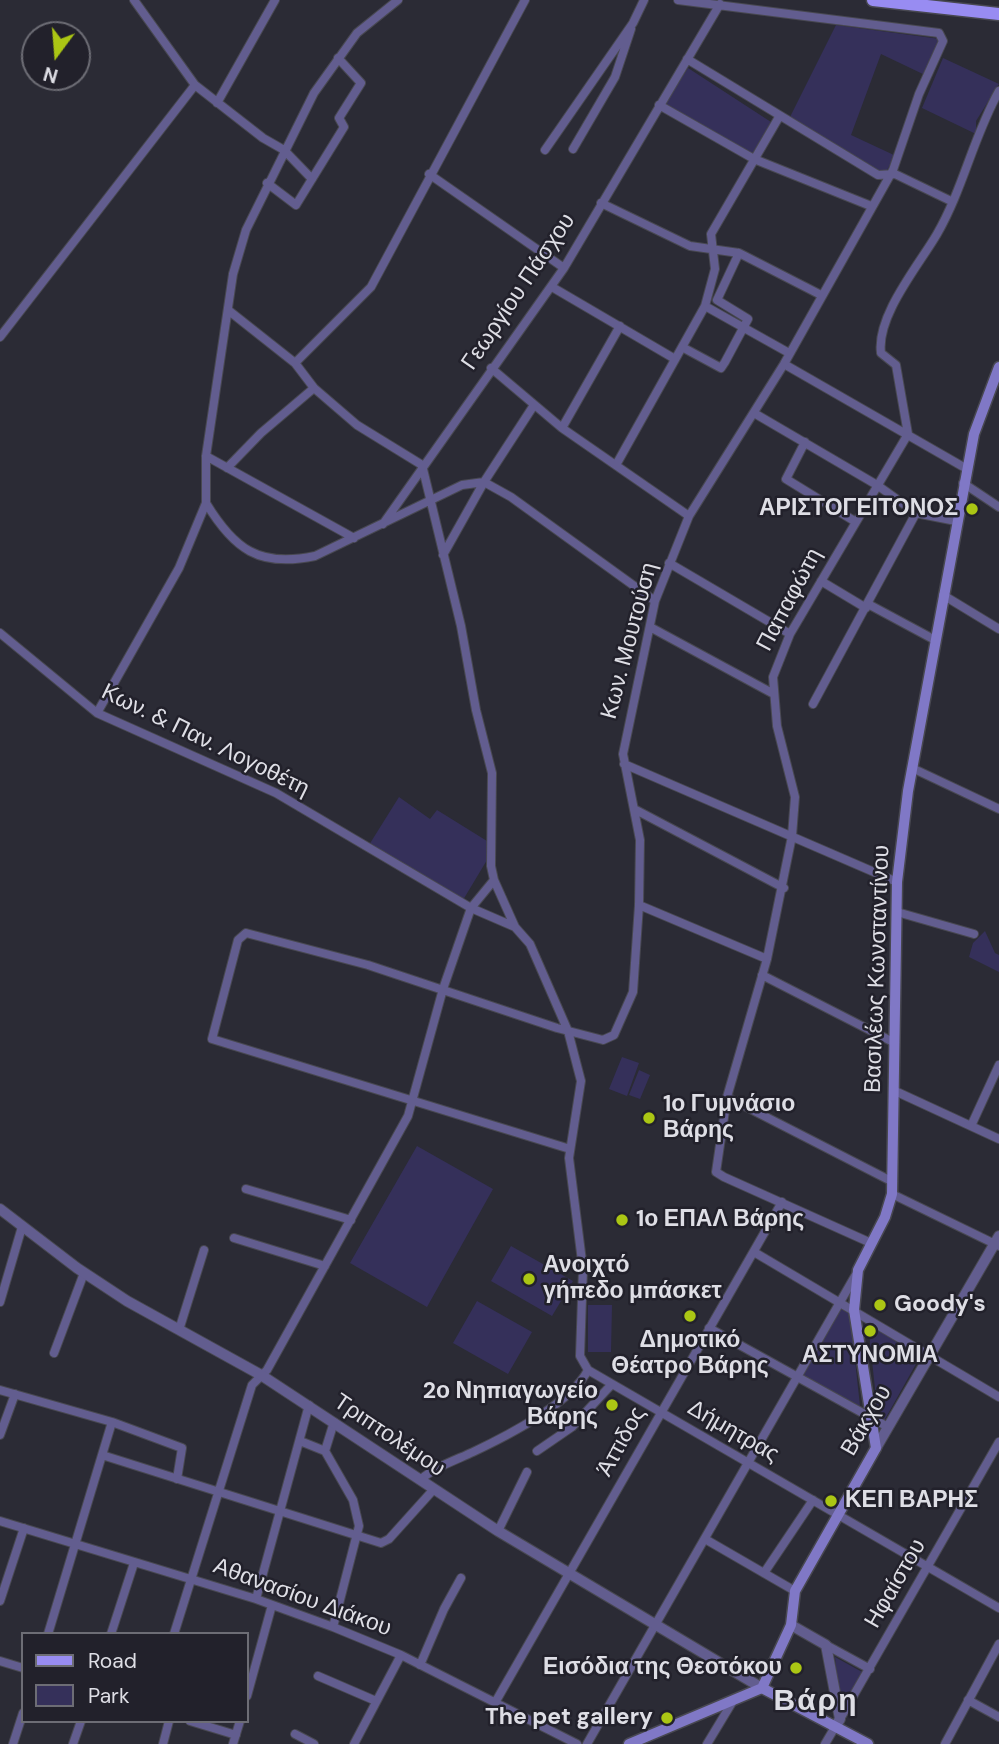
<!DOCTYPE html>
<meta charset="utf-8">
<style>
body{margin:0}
#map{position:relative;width:999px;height:1744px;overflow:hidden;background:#2b2b35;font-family:"DM Sans",sans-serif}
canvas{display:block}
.legend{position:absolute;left:21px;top:1632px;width:228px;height:91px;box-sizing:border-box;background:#22212b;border:2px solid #6d6d75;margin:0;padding:9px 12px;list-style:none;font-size:21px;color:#dedee5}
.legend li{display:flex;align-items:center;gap:14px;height:35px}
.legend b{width:35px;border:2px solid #6d6d75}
.north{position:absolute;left:21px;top:21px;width:70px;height:70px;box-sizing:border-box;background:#22212b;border:2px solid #6d6d75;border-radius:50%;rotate:196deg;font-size:19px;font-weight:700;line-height:28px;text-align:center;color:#dedee5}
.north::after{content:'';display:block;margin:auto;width:24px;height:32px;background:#abc614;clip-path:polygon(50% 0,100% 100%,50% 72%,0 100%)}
</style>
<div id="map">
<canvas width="999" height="1744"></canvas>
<ul class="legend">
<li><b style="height:9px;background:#988cf2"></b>Road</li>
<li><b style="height:19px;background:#35305a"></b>Park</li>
</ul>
<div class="north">N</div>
</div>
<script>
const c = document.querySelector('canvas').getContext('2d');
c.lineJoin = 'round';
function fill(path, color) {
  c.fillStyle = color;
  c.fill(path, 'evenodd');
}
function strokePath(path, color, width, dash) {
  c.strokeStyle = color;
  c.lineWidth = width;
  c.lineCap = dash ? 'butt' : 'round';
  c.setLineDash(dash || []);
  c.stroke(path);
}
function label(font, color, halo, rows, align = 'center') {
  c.font = font + ' "DM Sans",sans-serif';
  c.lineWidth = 5;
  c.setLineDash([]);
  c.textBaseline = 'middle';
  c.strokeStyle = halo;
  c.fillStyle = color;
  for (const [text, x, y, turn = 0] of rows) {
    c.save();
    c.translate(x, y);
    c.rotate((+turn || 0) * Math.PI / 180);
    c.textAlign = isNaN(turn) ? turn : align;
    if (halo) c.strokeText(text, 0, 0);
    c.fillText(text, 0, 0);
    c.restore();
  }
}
fill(new Path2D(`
 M836,25L940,39L925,75L881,54L851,135L896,156L885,173H880L789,119Z
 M943,58L999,84L976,121V134L922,108Z
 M688,68L771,122L751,156L665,104Z
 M399,797L430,819L437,810L487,841V860L463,900L369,845Z
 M985,931L995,953L999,955V972L969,957L973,943Z
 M622,1057L639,1063L627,1096L609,1089Z
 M639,1070L650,1075L640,1099L629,1095Z
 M417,1146L493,1189L427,1307L350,1263Z
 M511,1246L573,1281L552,1316L491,1281Z
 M477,1301L532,1332L508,1374L453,1343Z
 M588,1305H612L611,1352H588Z
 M841,1309L850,1314L860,1406L803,1376Z
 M868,1324L921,1355L884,1421L878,1416Z
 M835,1657L862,1672L845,1702L839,1698Z`), '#35305a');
const minor = new Path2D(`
 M134,0L195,85L263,138L284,150L312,179
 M687,59L878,175L895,174L951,201
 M217,103L275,0
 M659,105L754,159L871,206
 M573,149L615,77L631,29
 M545,150L633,23L644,0
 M429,174L564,268
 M267,183L296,205L344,127L339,118L361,83L338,58
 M601,203L690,246L739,253L821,295
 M552,287L675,359
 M705,306L789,353
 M228,310L295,363L314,388L357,425L422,465L461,626L476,710L492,773L491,866L494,880L515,927L530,944L568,1031L581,1081L569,1158L583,1269L580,1356L588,1370
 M0,337L195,85
 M682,347L721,368L725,362L748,319L717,300L739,253
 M295,363L371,287L525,0
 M784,364L967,469
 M491,368L562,428L689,516
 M754,413L877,485L916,513L956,521
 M562,428L620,326
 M805,442L786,479L856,522
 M206,456L354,538
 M616,465L705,306L715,269L711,234L779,117
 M227,468L261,433L314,388
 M963,483L999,507
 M206,503C234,549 259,568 315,556L462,485L484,482L511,497L655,601
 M383,524L564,268L720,4
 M443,555L484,482L534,405
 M669,563L790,634
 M821,581L866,608
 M943,595L999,629
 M868,604L935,640
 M650,627L772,693
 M0,633L97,713L276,793L471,908L515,927
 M813,704L916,513
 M97,713L179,568L206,503V456L233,274L246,230L314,93L357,33L398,0
 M624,764L897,882
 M912,768L999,809
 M636,810L784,888
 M639,905L767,959
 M897,912L974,934
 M762,975L895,1043
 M895,1091L999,1139
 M727,1097L893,1182
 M971,1126L999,1065
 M570,1149L212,1039L238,940L246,933L368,965L557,1028L603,1040L614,1035L633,992L639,905L640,840L623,754L655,601L689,516L784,364L893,170L919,94L943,41L939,33L678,0
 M246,1189L351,1220
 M892,1194L999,1246
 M234,1238L325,1266
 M871,1243L724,1177L716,1172L727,1097L767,959L792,836L795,797L777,726L773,677L790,634L908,434L896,365L881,353C876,316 919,265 937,234C963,189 974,135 999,91
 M754,1252L999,1397
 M0,1302L22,1227
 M709,1328L888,1427
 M179,1330L204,1250
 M54,1353L84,1273
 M588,1370L999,1608
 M0,1390L112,1422L182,1448L177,1479
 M0,1435L15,1394
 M300,1441L325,1451
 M537,1451L572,1427L612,1384
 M102,1455L381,1543L389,1539L434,1489
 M420,1480C435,1467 456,1460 473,1452C507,1436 571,1403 588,1370
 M0,1521L256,1599L333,1627L401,1655L577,1744
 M498,1531L527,1472
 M705,1539L795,1591
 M764,1573L813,1500
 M256,1599L309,1405
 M0,1601L24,1528
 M333,1627L359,1526L353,1500L325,1451L334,1422
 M48,1634L112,1422
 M111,1634L134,1563
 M174,1634L252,1385L267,1370L408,1116L443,989L471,908L494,880
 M826,1645L870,1669
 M0,1661L23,1668
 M420,1665L444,1609L461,1578
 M318,1676L376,1701
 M247,1696L272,1605
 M968,1700L999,1717
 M496,1701L782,1202
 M840,1719L999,1442
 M190,1721L236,1735
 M295,1734L314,1744
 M13,1744L23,1713
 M73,1744L81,1721
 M163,1744L169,1721
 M233,1744L240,1721
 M354,1744L401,1655
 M587,1744L855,1276
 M707,1744L733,1701
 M825,1744L835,1727
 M945,1744L999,1644`);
const tertiary = new Path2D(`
 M0,1209L77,1268L127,1301L261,1375L498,1531L762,1688
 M876,1448L999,1236
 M791,1625L826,1645L840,1719L835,1727`);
const secondary = new Path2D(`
 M762,1688L791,1625L795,1591L876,1448L854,1310L858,1270L885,1217L892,1194L897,882L908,791L974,434L999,367
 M762,1688L868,1744
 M629,1744L762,1688`);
const primary = new Path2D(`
 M873,0L999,14`);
strokePath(minor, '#484851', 10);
strokePath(tertiary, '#484851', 12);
strokePath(secondary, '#484851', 13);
strokePath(primary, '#484851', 15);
strokePath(minor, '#625d8f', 8);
strokePath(tertiary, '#625d8f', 10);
strokePath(secondary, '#8078c6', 10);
strokePath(primary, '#988cf2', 12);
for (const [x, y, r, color] of [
 [972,509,7,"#abc614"],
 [649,1118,7,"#abc614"],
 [622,1220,7,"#abc614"],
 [529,1279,7,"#abc614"],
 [880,1305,7,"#abc614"],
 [690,1316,7,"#abc614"],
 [870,1331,7,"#abc614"],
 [612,1405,7,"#abc614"],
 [831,1501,7,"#abc614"],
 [796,1668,7,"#abc614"],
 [667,1718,7,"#abc614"]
]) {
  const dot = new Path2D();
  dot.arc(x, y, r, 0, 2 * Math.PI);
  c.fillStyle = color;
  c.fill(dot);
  strokePath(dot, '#22212b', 2.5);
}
label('23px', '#dedee5', '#22212b', [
 ["Γεωργίου Πάσχου",519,292,-56],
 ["Παπαφώτη",790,600,-62],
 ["Κων. Μουτούση",630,641,-75],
 ["Κων. & Παν. Λογοθέτη",205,741,26],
 ["Βασιλέως Κωνσταντίνου",878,969,-88],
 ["Βάκχου",867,1421,-60],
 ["Δήμητρας",733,1432,30],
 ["Τριπτολέμου",389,1436,34],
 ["Άττιδος",622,1442,-61],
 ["Ηφαίστου",896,1584,-60],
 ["Αθανασίου Διάκου",302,1598,20]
]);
label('bold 23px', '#dedee5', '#22212b', [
 ["ΑΡΙΣΤΟΓΕΙΤΟΝΟΣ",958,509,"right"],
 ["1ο Γυμνάσιο",663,1105],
 ["Βάρης",663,1131],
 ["1ο ΕΠΑΛ Βάρης",636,1220],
 ["Ανοιχτό",543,1266],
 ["γήπεδο μπάσκετ",543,1292],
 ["Goody's",894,1305],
 ["Δημοτικό",690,1341,"center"],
 ["Θέατρο Βάρης",690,1367,"center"],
 ["ΑΣΤΥΝΟΜΙΑ",870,1356,"center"],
 ["2ο Νηπιαγωγείο",598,1392,"right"],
 ["Βάρης",598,1418,"right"],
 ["ΚΕΠ ΒΑΡΗΣ",845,1501],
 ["Εισόδια της Θεοτόκου",782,1668,"right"],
 ["The pet gallery",653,1718,"right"]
], 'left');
c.letterSpacing = '2px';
label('bold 30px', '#dedee5', '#22212b', [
 ["Βάρη",816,1702]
]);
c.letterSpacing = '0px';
</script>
